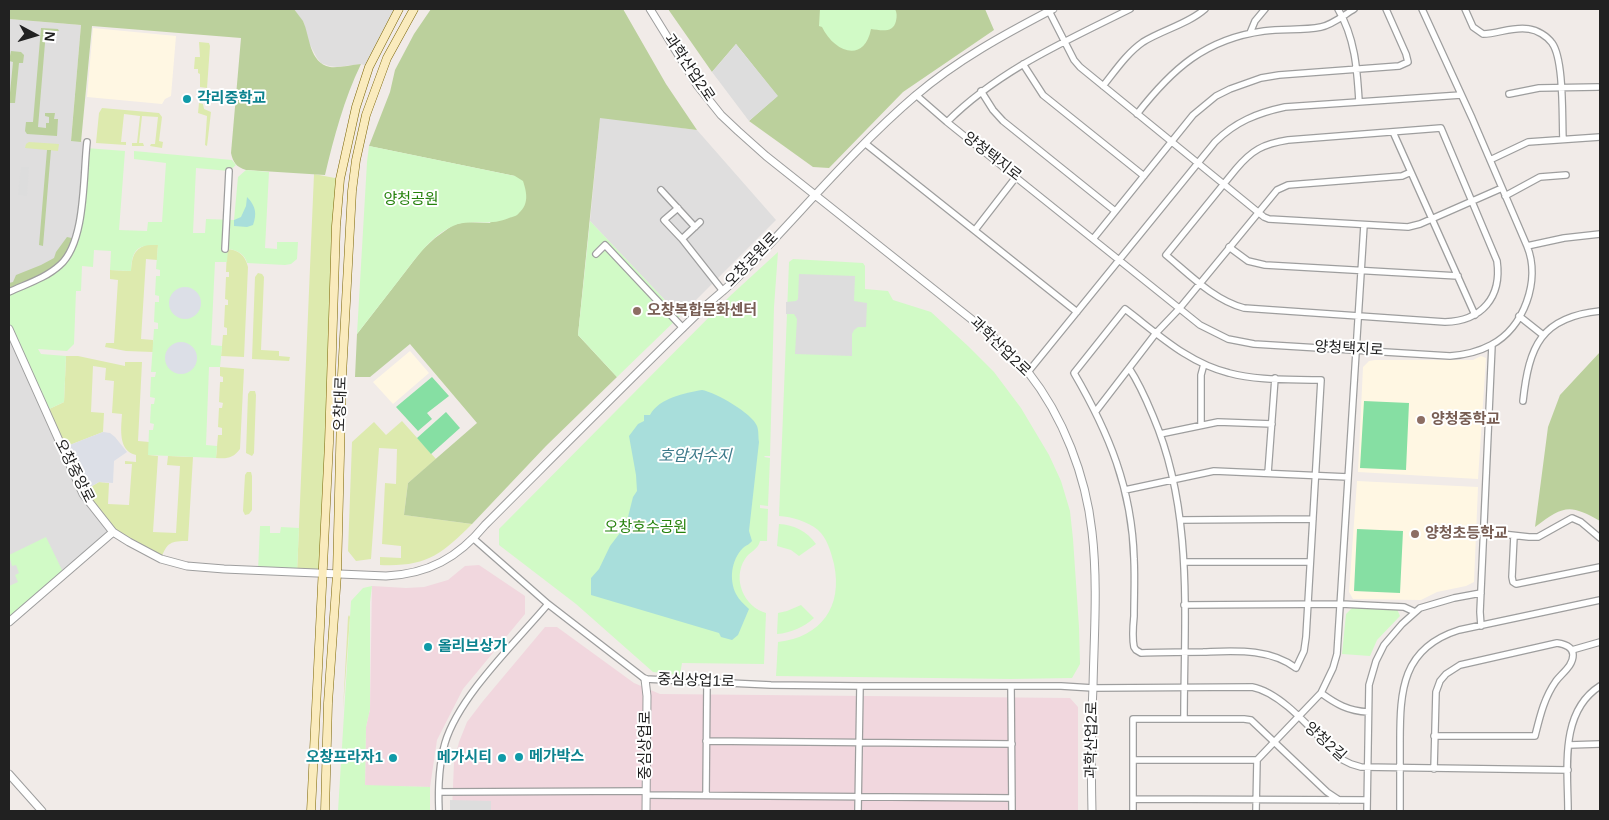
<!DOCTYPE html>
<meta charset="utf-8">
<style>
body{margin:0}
#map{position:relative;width:1609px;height:820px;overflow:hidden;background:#f1ebe8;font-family:Arial,sans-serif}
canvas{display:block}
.frame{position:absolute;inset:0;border:10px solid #212121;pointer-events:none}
.north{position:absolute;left:10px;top:10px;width:50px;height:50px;-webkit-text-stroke:4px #fff;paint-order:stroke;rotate:96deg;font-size:14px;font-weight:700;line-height:20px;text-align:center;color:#212121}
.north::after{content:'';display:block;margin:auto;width:18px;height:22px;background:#212121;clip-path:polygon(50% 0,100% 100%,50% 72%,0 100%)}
</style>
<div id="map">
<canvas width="1609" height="820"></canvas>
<div class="frame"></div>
<div class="north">N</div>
</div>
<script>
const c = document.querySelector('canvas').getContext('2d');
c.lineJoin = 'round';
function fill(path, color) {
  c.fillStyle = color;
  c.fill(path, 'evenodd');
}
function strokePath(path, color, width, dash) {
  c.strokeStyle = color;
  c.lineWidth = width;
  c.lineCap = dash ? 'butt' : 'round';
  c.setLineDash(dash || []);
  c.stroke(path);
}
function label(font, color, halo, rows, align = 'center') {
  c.font = font + ' Arial,"Noto Sans KR",sans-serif';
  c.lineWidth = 4;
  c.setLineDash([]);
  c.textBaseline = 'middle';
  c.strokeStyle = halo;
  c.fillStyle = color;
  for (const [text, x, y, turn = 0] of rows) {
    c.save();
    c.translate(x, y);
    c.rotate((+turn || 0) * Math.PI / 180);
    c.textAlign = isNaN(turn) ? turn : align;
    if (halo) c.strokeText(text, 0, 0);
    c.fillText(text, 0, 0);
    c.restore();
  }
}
fill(new Path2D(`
 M294,9H399L369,67L361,64L337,67L329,66L321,63L317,58L307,39L304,23Z
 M9,19L81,25L71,140L87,142L79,225L71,252L9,292Z
 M600,117L697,130L776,220L680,316L590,221Z
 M9,330L113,532L9,622Z`), '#dfdede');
fill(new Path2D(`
 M479,565L525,596V614L463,689L437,740L430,787L365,786L366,727L370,709L372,586L406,588L424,587L448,580L465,566Z
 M545,627H557L634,683L660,694L1070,698L1078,707V811H452L454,762L459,742L467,722L483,701Z`), '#f1d7de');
fill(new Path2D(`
 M93,28L176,36L171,96L165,99L162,104L87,97Z
 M410,351L429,373L393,404L373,382Z
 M1481,356L1486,358L1478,479L1358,472L1363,367L1369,361L1375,360H1473Z
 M1357,481L1478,487L1474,582L1466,586L1437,592L1421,600L1353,599L1349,592Z`), '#fff7e3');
fill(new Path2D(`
 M199,42L209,43L210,46L207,88L200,87V74L198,73V69H194L195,57H200Z
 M199,103L203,104L204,109L211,112L207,146L205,145L207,116L198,113Z
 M102,108L159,113L162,117L159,141L163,142L162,148L150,146L151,144H155L158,117L142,116L139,143H143L144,146H132V143H137L140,116L124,114L121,142H126V145L96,143L99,113Z
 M29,142L59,144L58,151L25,148L26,144Z
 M314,174L340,179L323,573L297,572Z
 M146,245H158L157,260L146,259L141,339L153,340V352L126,351L105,347L106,343H114L118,280L110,279V270L131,271C132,258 133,250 146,245Z
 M227,249C239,250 245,255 248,267L244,357L221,356L223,335H227V328L224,327L225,305H228V300L225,299L226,277H229V272H226Z
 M258,273L262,274L264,277L261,350L279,351V356L290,357L289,361L252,359L255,277Z
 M66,356H78L125,366V362H142L138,441L149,442V455L158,456L153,532L176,533L180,466L167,465L168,456L193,457L188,541C171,541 167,542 161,559L113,532L82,492L99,482L109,483L108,504L129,505L132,464H125V461L136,462V455C118,451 121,429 122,414L112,413L114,381L105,380L106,368L93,366L91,412L104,413L103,432L62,448L45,411L64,402Z
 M220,367L244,369L240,449C233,458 228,459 216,458L218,435H222V428L218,427L219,408H222L223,403L219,402L220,382H223V377L220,376Z
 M250,391H255L256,395L254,453L252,456L246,453L248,394Z
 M402,421L436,459L408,483L404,515L472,524C441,555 426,567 380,565V557L401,558V546L382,544L385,483L396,484L397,449L379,448L371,559L356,561L348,551L352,442L374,422L386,435Z
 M247,472H251L252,476V510L249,514L245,515L243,511L245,475Z
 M349,615L350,617L343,710L348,617Z`), '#ddeaae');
fill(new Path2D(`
 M9,9H294C297,13 300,17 303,21C310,36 309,63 330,67C339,68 351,65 361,64C344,99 334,137 325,175L246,170C236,167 233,162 231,153L241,38L92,26L81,142L71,141L81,25L9,19Z
 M431,9H623L666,84L697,130L600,118L578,335L617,377L546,446L472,524L404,515L408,483L477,423L410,344L370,377H355L357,334L422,250L435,238L453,225L465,222L490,223L515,176L369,146L390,92L395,70L414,34Z
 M668,9H985L994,30L903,92L829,168L813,167L749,121L777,96L736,44L712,72Z
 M41,28L58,29L59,31H46L38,127L46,128V123H49V117L45,116V113H55L54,119H58L57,136L27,134L25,131L26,122H33Z
 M11,51L21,52L24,55L23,63H19L15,103H9L13,62L9,61Z
 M47,150H51L43,246L39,245Z
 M67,237L76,239L62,263L9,292V283L13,282L16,275L41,265L54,258L56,252Z
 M1600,352V521C1569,503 1563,506 1535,527L1548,427L1560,395Z`), '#bbd09c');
fill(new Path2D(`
 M820,9H895C897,13 897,16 896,21C893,34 880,30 871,29C864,64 834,52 822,27L819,26Z
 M369,146L515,176L523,181C527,193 529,204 519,213C517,216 512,217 509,218C489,227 469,218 453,226C430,236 414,261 399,280C385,298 371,316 357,334L367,162Z
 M86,148L125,151L119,230L147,231L148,222H162L166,163L134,159V151L232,160L236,165L229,171L196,168L193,233H205L206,219L234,220L238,177L246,170L269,172L265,248L277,249V242H298L297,259L291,264L285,265L247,263C245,254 237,250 228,249L227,262H215L211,345L222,346L220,367H209L206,445L217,446L216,458L148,455L149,430H153L154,424L150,423L151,404H154L155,398L150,397L151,377H155L156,372H151L154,329H158V323L154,322L155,302H159V296L155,295L156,276H160V270L156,269L158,245C136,244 132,251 131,271L110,270L111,251L94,250L93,267L82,266L81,291H76L74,344L67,351L38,349L41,354L66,356L64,402L45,411L9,330V292L52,272L76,239Z
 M590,221L680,316L617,377L578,335Z
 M778,252L774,307L770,456H765L764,457L770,458L768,506L760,505V508L768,509L767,541H760C758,550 750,551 745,559C732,579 744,607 766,613L764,664L682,663L680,675L653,672L576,604L499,545V529L730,296Z
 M793,259L863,263L865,266V289L888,291L893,300L931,312L968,346L994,372L1021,408L1049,455L1061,481L1070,511L1073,539L1079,627L1080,664L1072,678L1011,679L776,676L778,642C821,637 843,607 834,564C831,552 827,538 818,530C807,521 792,517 779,516L789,262Z
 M779,524C794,525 807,531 816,544L799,556L791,550L777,546Z
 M260,526H270V533H280L281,527L299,528L297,572L258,571Z
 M46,537L64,574L12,619L9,612V586L18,582L15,575L19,573L16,565L12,566L9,555Z
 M372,586L370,602V709L366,727L365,785L430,787V811H338L351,601L363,588Z
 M801,605L814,618C804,627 791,633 777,634L778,613L787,611Z
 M1352,608L1397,609L1400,616L1377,640L1370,656L1342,654L1346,614Z`), '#d1fac6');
fill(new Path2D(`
 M432,377L449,396L427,413L432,419L418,431L396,407Z
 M1364,401L1409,403L1406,470L1360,468Z
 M446,412L460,428L431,454L417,438Z
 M1357,529L1403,531L1400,593L1354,591Z`), '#86dfa3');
fill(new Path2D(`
 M736,44L778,96L749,121L712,72Z
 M21,167H29L27,196L18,195Z
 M799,274L855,276L854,301L867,303L866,327H858L854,330L852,334V356L795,354L797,319L794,314H786V302L796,301L798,299Z
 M450,800L491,801V811H450Z`), '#ddd');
fill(new Path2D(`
 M169 303a16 16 0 1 1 32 0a16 16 0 1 1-32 0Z
 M165 358a16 16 0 1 1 32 0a16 16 0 1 1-32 0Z
 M103,432L110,433L115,437L127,452L114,461L113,483L99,482L82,492L62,448Z`), '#dcdfe7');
fill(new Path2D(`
 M247,197C256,206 257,214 253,225L247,227L234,226V220L241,217L246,206Z
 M702,390C715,392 753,414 757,426C759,431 758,437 759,442L749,531L752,541C749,545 746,545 743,548C731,560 729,580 736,594C739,600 744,604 749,609L738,635L732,640L721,637L719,633L591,595V578L599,569L610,546L626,525L633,497L637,491L636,475L629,436L638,424L644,421V415H650C659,398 685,393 702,390Z`), '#a8dedb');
const minor = new Path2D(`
 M1338,9C1355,38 1357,68 1359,101
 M1465,9L1473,27L1483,34C1498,34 1513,26 1529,29C1537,30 1547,36 1552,43C1564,59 1562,117 1563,139
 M1049,11L1074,60L1080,67L1264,217L1269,219L1408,227L1420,224L1502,188
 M1250,33L1255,21L1265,9
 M1023,64L1043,95L1144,176
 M1103,86C1115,71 1127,53 1143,42C1162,30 1188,24 1205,9
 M981,91L993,110L1003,121L1115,211
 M1509,94L1539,88L1598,87
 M916,95L947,122L1200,325L1228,339L1254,344L1450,356C1464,355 1478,352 1491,345C1524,328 1541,280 1527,246L1472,118L1422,9
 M1137,114C1172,69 1205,39 1264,31C1283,28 1302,31 1321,27C1332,25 1344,15 1354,9
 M947,122C999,70 1066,41 1130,9
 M1441,128L1497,261C1502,297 1482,321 1445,322L1244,308C1214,300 1190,275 1166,255L1236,169C1252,150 1263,144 1288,140Z
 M1393,132L1475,315
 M866,144L1077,312
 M1490,160L1528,142L1600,137
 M661,190L695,227
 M1505,196L1540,177L1566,175
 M678,208L664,220L682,239
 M700,222L682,239L723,291
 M975,230L1016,177
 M1093,239L1193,115L1216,96L1230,89L1261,78L1279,75L1399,66L1408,62L1406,54L1386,9
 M1527,246L1564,238L1600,234
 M1229,247L1248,261L1265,265L1458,276
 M225,249L229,171
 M596,254L605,245L683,328
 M9,292C26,284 46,278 60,265C86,242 83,176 87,142
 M1125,309C1158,334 1188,363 1229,373C1258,381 1291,379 1321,380L1306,637L1304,651L1296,668C1269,648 1235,651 1203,652C1182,652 1162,652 1141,653L1136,650L1134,647C1132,637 1133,626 1134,616C1134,597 1135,578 1134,559C1132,489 1109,433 1074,373Z
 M1519,316L1543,335
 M1129,368C1139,383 1146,399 1153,416C1194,512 1184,616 1184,719
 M1028,372L1215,142C1235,122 1257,113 1285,107L1461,95
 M1523,401C1529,346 1541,317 1600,311
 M1096,411L1156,333L1179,309L1277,190L1288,185L1402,176L1411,172
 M1201,424V375L1204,364
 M1160,434L1218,422L1272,424
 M1268,473L1275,378
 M1125,490L1214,471L1348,477
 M1181,520L1313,519
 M1484,532L1529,537H1538L1572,518L1581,522L1600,538
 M1514,536L1512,577L1513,582L1516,584L1600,567
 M474,539L548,604L645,679L771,685L860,686H1061L1093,688L1252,687C1284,693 1317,737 1341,759L1351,764L1361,767L1568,770
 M1184,562H1310
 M1184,605L1341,604L1404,607L1415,612
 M1481,626L1480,612L1492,345
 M1572,650L1600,642
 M1011,686L1012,811
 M1321,693C1336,704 1348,711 1368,712
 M706,741L1012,744
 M1569,745L1600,744
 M1133,760H1257L1256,811
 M1257,760L1321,693L1333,668L1337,654L1364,225
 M1434,769L1436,692L1440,681L1446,674L1460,665L1557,643C1564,644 1573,646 1573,655C1573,666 1562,673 1556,681C1544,698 1540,716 1535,736H1434
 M439,792L646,791
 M646,795L1012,798
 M706,795L707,681
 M1133,799L1367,800
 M439,811C438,789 439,764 445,743C459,696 516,642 548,604
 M858,811L860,686
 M1133,811V719H1244L1251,720L1327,792L1339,800
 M1367,811L1369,685L1376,661L1384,645L1402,624L1420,608L1454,598L1481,593
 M1400,811C1400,788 1400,765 1400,742C1400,690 1402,648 1459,630L1600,600
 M1568,811C1568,769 1559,712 1600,686`);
const tertiary = new Path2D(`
 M650,9L697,85L721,115L738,131L766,156L985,330C1000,343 1015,357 1028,372C1063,416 1086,476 1092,532C1098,583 1094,636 1093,687C1091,728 1091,770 1092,811
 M9,329L83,494L113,532L129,542L161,559L187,566L224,569L386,576C428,574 458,558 485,525C555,455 625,384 696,315C711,300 728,288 742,273C799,215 854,148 915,96C957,60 1005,34 1053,9
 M9,622L113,532
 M645,679L647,696L646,811
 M9,774L42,811`);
const secondary = new Path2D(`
 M311,811L329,443L336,226L340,179L356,107L369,67L399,9
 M325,811L328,703L337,574L342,375L352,191L356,160L366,115L387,58L414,9`);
strokePath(minor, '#9e9e9e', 8);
strokePath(tertiary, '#9e9e9e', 9);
strokePath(secondary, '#7b6505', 9);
strokePath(minor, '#fff', 5.5);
strokePath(tertiary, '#fff', 7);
strokePath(secondary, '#faebbd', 8);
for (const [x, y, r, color] of [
 [187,99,5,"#0f9aa8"],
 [637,311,5,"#8d6e63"],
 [1421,420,5,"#8d6e63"],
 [1415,534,5,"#8d6e63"],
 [428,647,5,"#0f9aa8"],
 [519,757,5,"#0f9aa8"],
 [393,758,5,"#0f9aa8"],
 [502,758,5,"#0f9aa8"]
]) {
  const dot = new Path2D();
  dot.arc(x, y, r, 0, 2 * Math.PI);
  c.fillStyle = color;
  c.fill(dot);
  strokePath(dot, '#fff', 2);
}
label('15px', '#212121', '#fff', [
 ["과학산업2로",689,68,56],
 ["양청택지로",992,157,38],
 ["오창공원로",752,260,-46],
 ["과학산업2로",1000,347,44],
 ["양청택지로",1349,349,3],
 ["오창대로",341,404,-88],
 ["오창중앙로",74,471,63],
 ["중심상업1로",696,681,2],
 ["과학산업2로",1092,740,-89],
 ["양청2길",1325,742,42],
 ["중심상업로",646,745,-90]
]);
label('bold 15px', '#0d838f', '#fff', [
 ["각리중학교",197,99],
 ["올리브상가",438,647],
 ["메가박스",529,757],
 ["오창프라자1",383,758,"right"],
 ["메가시티",492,758,"right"]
], 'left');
label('15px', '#25820c', '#fff', [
 ["양청공원",411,200],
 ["오창호수공원",646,528]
]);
label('bold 15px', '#785e54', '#fff', [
 ["오창복합문화센터",647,311],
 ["양청중학교",1431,420],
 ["양청초등학교",1425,534]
], 'left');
label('italic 16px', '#3d7a8a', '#fff', [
 ["호암저수지",695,457]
]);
</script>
